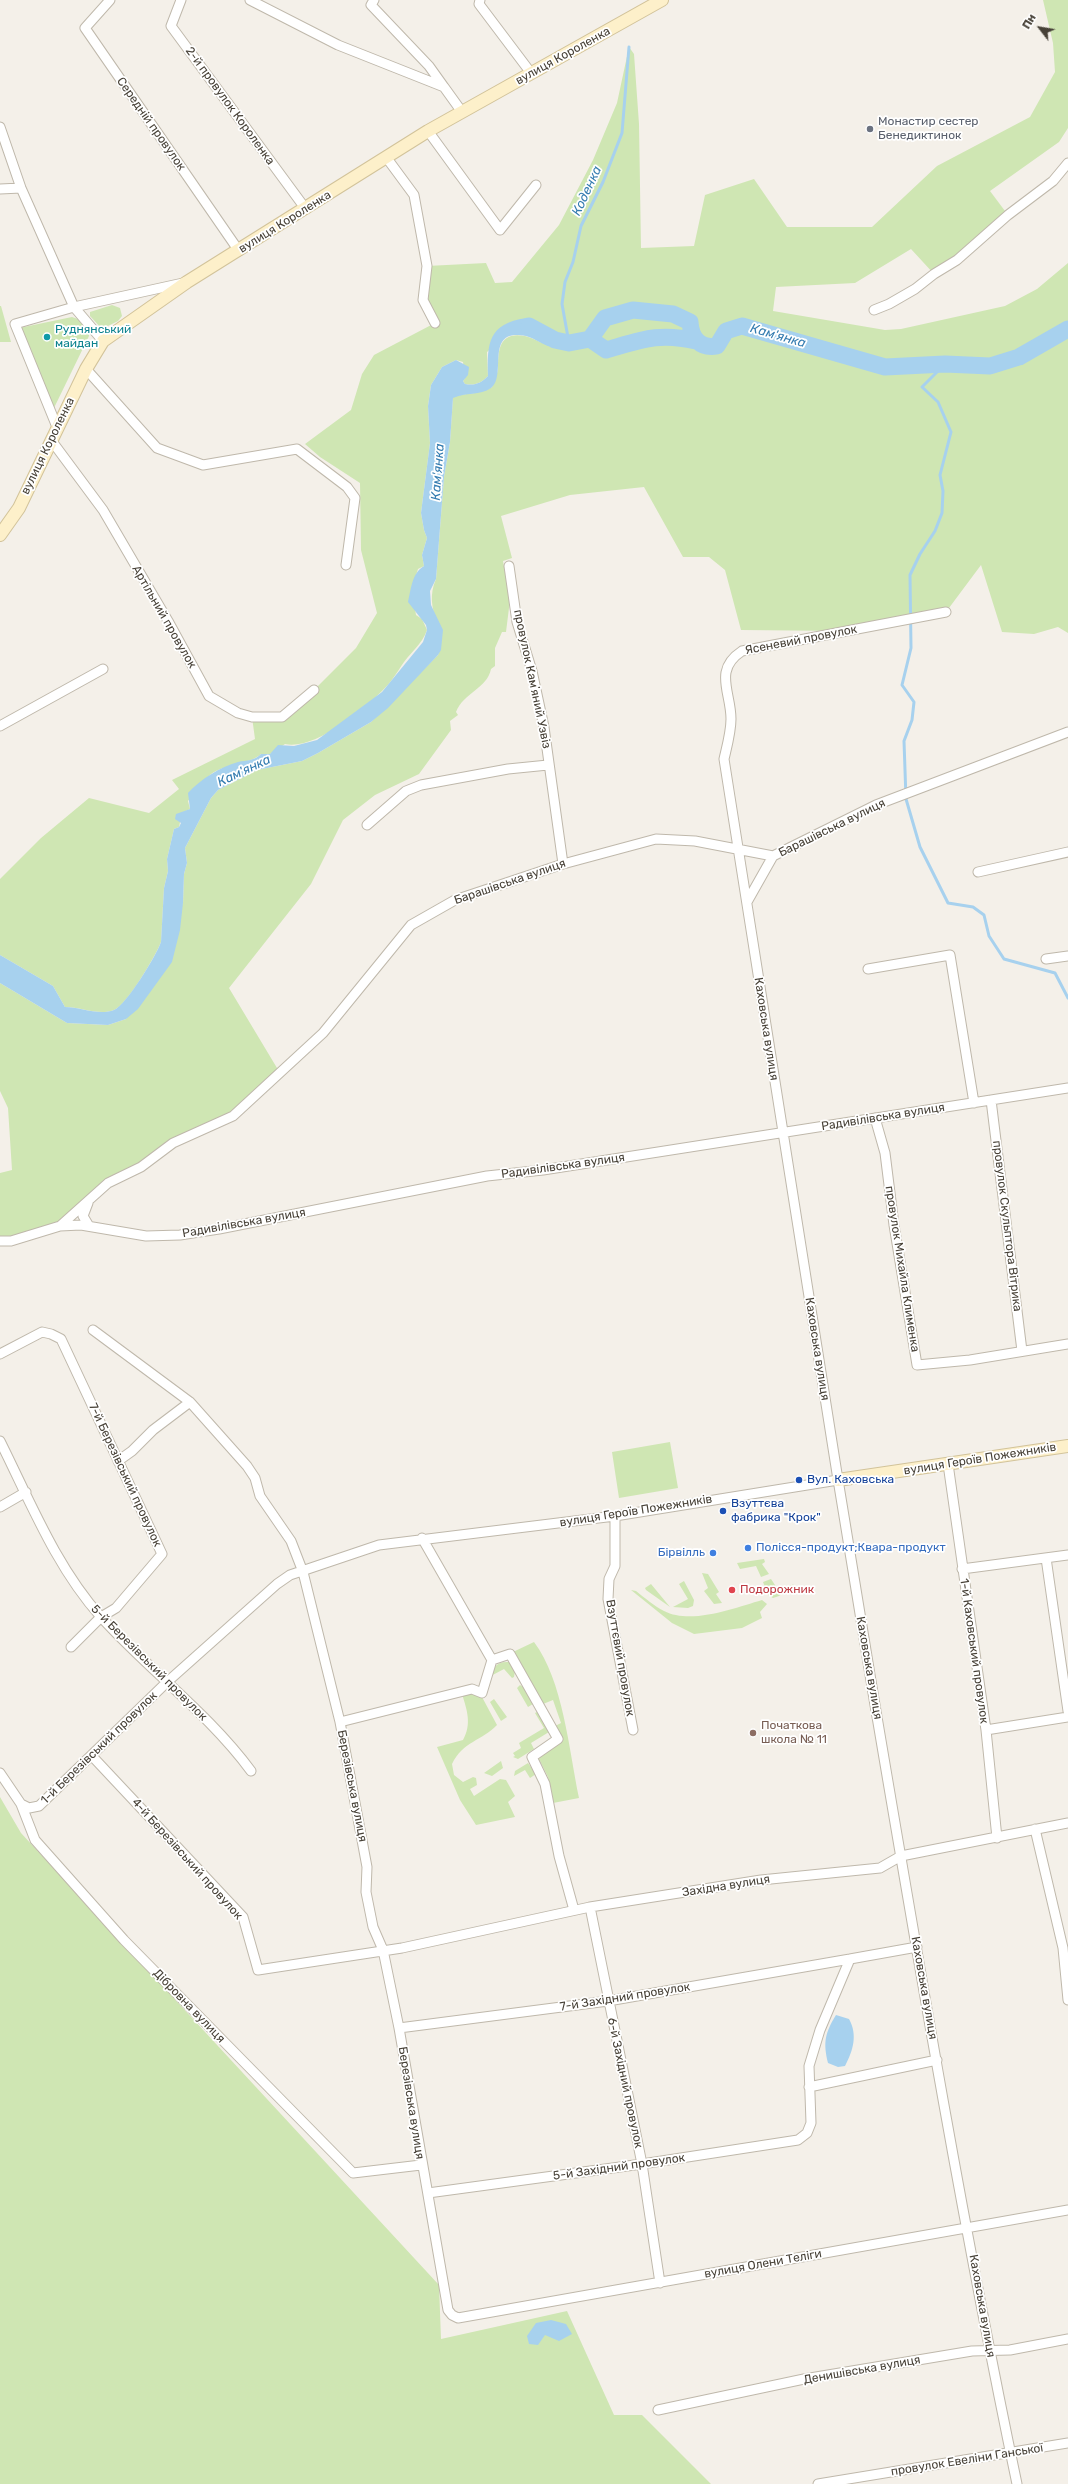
<!DOCTYPE html>
<meta charset="utf-8">
<style>
body{margin:0}
#map{position:relative;width:1068px;height:2484px;overflow:hidden;background:#f4f0e9;font-family:Rubik,sans-serif}
canvas{display:block}
.north{position:absolute;left:1020px;top:8px;width:40px;height:40px;-webkit-text-stroke:3px #fff;paint-order:stroke;rotate:301deg;font-size:11px;font-weight:700;line-height:16px;text-align:center;color:#474137}
.north::after{content:'';display:block;margin:auto;width:14px;height:18px;background:#474137;clip-path:polygon(50% 0,100% 100%,50% 72%,0 100%)}
</style>
<div id="map">
<canvas width="1068" height="2484"></canvas>
<div class="north">Пн</div>
</div>
<script>
const c = document.querySelector('canvas').getContext('2d');
c.lineJoin = 'round';
function fill(path, color) {
  c.fillStyle = color;
  c.fill(path, 'evenodd');
}
function strokePath(path, color, width, dash) {
  c.strokeStyle = color;
  c.lineWidth = width;
  c.lineCap = dash ? 'butt' : 'round';
  c.setLineDash(dash || []);
  c.stroke(path);
}
function label(font, color, halo, rows, align = 'center') {
  c.font = font + ' Rubik,sans-serif';
  c.lineWidth = 3.5;
  c.setLineDash([]);
  c.textBaseline = 'middle';
  c.strokeStyle = halo;
  c.fillStyle = color;
  for (const [text, x, y, turn = 0] of rows) {
    c.save();
    c.translate(x, y);
    c.rotate((+turn || 0) * Math.PI / 180);
    c.textAlign = isNaN(turn) ? turn : align;
    if (halo) c.strokeText(text, 0, 0);
    c.fillText(text, 0, 0);
    c.restore();
  }
}
fill(new Path2D(`
 M1043,0H1068V128L1059,142L990,191L1008,215L934,274L911,249L855,283L776,287L773,311L885,330L901,329L1005,306L1037,289L1068,263V633L1058,627L1034,634L1002,632L981,565L946,612L847,631L741,630L725,570L709,557H683L644,487L570,495L501,516L512,558L503,561L510,600L506,632H502L495,648V666L491,669C487,689 464,692 456,712L458,715L450,721L451,730L419,774L375,795L343,820L311,884L229,988L280,1073L233,1116L108,1183L60,1226L0,1241V1173L12,1170L8,1108L0,1091V983L67,1023L108,1025L126,1019L183,903L184,874L187,863L185,848L211,798L218,790L257,770L302,761L318,753L371,722L438,655C449,631 422,611 436,579L444,477L450,442L453,397C467,392 479,395 492,387C494,382 497,375 498,369C498,350 499,331 525,336C534,338 540,343 548,345L550,329L526,318L487,352L488,376C481,383 475,386 465,384L463,381L465,378L463,362L456,360L442,367L431,385L428,406L430,443L421,513L424,530L427,538L422,555L424,566L418,569L412,589L416,615L422,619L427,630C422,644 413,650 404,662C397,672 391,683 382,691C361,712 315,750 285,744L270,754H261C251,764 223,764 210,775C202,782 195,793 188,801L190,809L182,813L179,827L174,829L167,859L168,871L164,888L161,942C156,955 127,1005 114,1010C99,1016 81,1007 65,1007L53,986L0,955V879L41,838L89,798L149,813L179,789L172,780L255,739L252,717H282L314,690L356,648L377,613L361,550L360,483L320,457L305,444L351,410L362,374L374,355L435,323L423,300L427,266L486,263L495,283L512,282L559,225L593,160L617,103L629,47L634,54L639,124L641,248L694,246L705,195L754,179L787,227H872L937,166L1030,117L1055,72L1053,43Z
 M112,305L120,308L122,316L118,321L102,329L90,316V312Z
 M0,306H1L11,342H0Z
 M72,317L78,319L89,333V336L53,410L19,328Z
 M670,1442L678,1488L619,1498L612,1452Z
 M764,1559L765,1562L762,1564L769,1574L761,1577L756,1566L740,1569L737,1563Z
 M702,1573L708,1574L719,1592L716,1594L722,1603L714,1604L704,1591L708,1588Z
 M771,1579L779,1591L794,1584L779,1596L773,1598L768,1595L763,1582Z
 M684,1581L694,1600L693,1606L688,1608L673,1607L688,1599L679,1584Z
 M651,1584L670,1607L646,1590L645,1588Z
 M631,1590L636,1591C645,1598 654,1606 664,1611C691,1625 735,1608 762,1600L767,1604L760,1612L762,1618L742,1628L694,1634L672,1623Z
 M534,1642C563,1680 569,1750 579,1798L553,1803L548,1777L539,1759L541,1754L563,1741L555,1726L561,1723L553,1700L543,1704L513,1652Z
 M509,1662L515,1671L514,1677L512,1678L504,1669L487,1678C493,1669 496,1661 509,1662Z
 M520,1685L523,1687L533,1704L528,1707L517,1688Z
 M462,1694H474L482,1697L497,1725C482,1741 463,1741 452,1764L454,1775L463,1782L473,1777L476,1778L477,1785L470,1789L474,1796L500,1779L506,1780L515,1796L508,1802L515,1817L476,1825L460,1800L437,1747L463,1740C472,1724 467,1710 462,1694Z
 M494,1699L507,1717L501,1721L490,1702Z
 M537,1712L549,1732L531,1743L534,1749L518,1759L513,1757L515,1756L513,1753L521,1748L519,1743L544,1728L535,1713Z
 M501,1761L503,1768L492,1776L484,1773Z
 M528,1763L536,1774L530,1778L525,1770L514,1776L515,1771Z
 M0,1797L21,1833L439,2285L441,2339L567,2311L614,2415H642L711,2484H0Z`), '#cfe6b3');
fill(new Path2D(`
 M526,318L551,329L548,346C540,343 534,338 526,336C483,327 508,375 491,388C480,396 466,392 453,398L450,442L444,477L436,579L430,591L431,605L443,630L441,650L438,655L388,708L371,722L318,753L302,761L257,770L218,790L211,798L185,848L187,863L184,874L183,903L180,930L172,962L138,1009L126,1019L108,1025L67,1023L0,983V955L53,986L65,1007C80,1007 99,1016 114,1010C127,1004 156,956 161,942L164,888L168,871L167,859L174,829L179,827L181,823L175,819L176,814L190,809L188,793C201,779 220,767 238,762C247,760 254,761 261,754H270L278,745L294,746L317,740L382,692L423,642L427,630L426,625L408,602C411,589 412,573 424,566L422,555L427,538L424,530L421,513L430,443L428,406L431,385L442,367L456,360L469,367L468,375L463,381L465,384C475,386 481,383 488,376C487,343 488,324 526,318Z
 M836,2015L849,2019C858,2035 853,2051 845,2066L838,2067L828,2063C823,2042 825,2033 836,2015Z
 M551,2320L566,2324L572,2334L559,2341L545,2335L538,2345L529,2344L527,2336L536,2323Z`), '#a7d1ee');
strokePath(new Path2D(`
 M569,343L562,304L565,282L573,262L581,226L603,182L622,133L629,47
 M945,364L922,387L938,402L951,432L940,475L943,491L942,513L935,531L920,554L910,575L911,648L902,685L914,702L912,720L904,741L906,799L920,847L948,903L973,907L984,915L989,936L1004,959L1055,973L1068,998`), '#a7d1ee', 3);
strokePath(new Path2D(`
 M529,326L555,340L569,343L590,339L605,318L633,310L673,314L690,322C691,338 700,349 717,346L726,331L742,326L885,367L945,364L990,366L1019,357L1068,329
 M590,339L606,350C641,340 659,332 696,341`), '#a7d1ee', 17);
const street = new Path2D(`
 M110,0L85,28L239,251
 M181,0L171,26L305,208
 M250,0L338,45L444,87L462,112
 M374,0L371,5L429,66L444,87
 M480,0L479,4L531,73
 M0,127L21,188L74,307L103,341
 M428,131L500,230L536,185
 M386,157L414,195L427,266L423,300L435,323
 M0,189L21,188
 M874,310L889,304L915,289L934,274L957,260L1008,215L1053,181L1068,163
 M86,369L157,448L203,465L297,449L347,487L355,498L346,565
 M57,427L15,324L74,307L183,283
 M51,440L103,510L168,621L209,696L238,713L252,717H282L314,690
 M509,566L517,622L532,671L544,727L563,864
 M946,612L742,651C713,670 731,692 731,719C731,732 727,746 724,759C772,1075 823,1390 875,1705C919,1965 963,2226 1017,2484
 M0,726L103,669
 M367,825L406,791L421,785L508,769L548,765
 M978,872L1068,852
 M747,902L773,856
 M1046,959L1068,956
 M868,969L950,955L974,1103
 M991,1100L1022,1351
 M875,1118L885,1153L894,1225L917,1365L970,1360L1068,1344
 M88,1203L83,1216L89,1226
 M60,1226L81,1225L146,1236L180,1235L219,1229L487,1176L543,1170L1068,1088
 M0,1241H11L60,1226L108,1183L141,1167L173,1143L233,1116L323,1033L411,925L455,900L563,864L656,839L695,841L773,856L876,805L1068,732
 M93,1330L190,1402L247,1466L255,1478L260,1496L291,1541L303,1572L340,1722L367,1867L366,1892L373,1927L383,1950L399,2028L448,2310L452,2315L458,2318L1068,2210
 M0,1354L42,1332L51,1334L61,1339L162,1554L116,1608L101,1617L71,1647
 M0,1441C30,1501 56,1567 101,1617C149,1670 209,1714 251,1771
 M118,1461L132,1451L153,1430L190,1402
 M948,1464L986,1730L997,1838
 M0,1507L26,1492
 M615,1516V1566L609,1579L608,1599L633,1730
 M422,1538L492,1660
 M1046,1558L1068,1711
 M962,1569L1068,1555
 M340,1722L472,1689L482,1693L492,1660L510,1654L558,1739L532,1757L545,1784L559,1856L574,1910
 M986,1730L1068,1717
 M92,1756L243,1917L258,1970L402,1948L590,1907L761,1880L880,1868L901,1856L1068,1823
 M0,1773L21,1804L35,1840L124,1940L353,2173L421,2165
 M21,1804L29,1808L39,1806L166,1683L277,1584L290,1575L379,1545L615,1516L838,1480
 M1035,1829L1063,1948L1068,2000
 M590,1907L642,2164L660,2283
 M399,2028L608,2001L850,1959
 M809,2087L937,2060
 M428,2193L642,2164L798,2140L807,2133L811,2123L809,2066L820,2030L850,1959L917,1947
 M658,2410L804,2379L972,2351L1010,2350L1068,2339
 M818,2484L1068,2443`);
const secondary = new Path2D(`
 M0,535L19,508L86,369L103,341L187,282L428,131L662,0
 M838,1480L1068,1446`);
strokePath(street, '#bfb8ab', 11);
strokePath(secondary, '#d2c39a', 14);
strokePath(street, '#fff', 9);
strokePath(secondary, '#fdf0ca', 12);
for (const [x, y, r, color] of [
 [870,129,4,"#6b7280"],
 [47,337,4,"#0f9aa8"],
 [799,1480,4,"#1a4fb4"],
 [723,1511,4,"#1a4fb4"],
 [748,1548,4,"#3f7fe0"],
 [713,1553,4,"#3f7fe0"],
 [732,1590,4,"#e0444e"],
 [753,1733,4,"#8d6e63"]
]) {
  const dot = new Path2D();
  dot.arc(x, y, r, 0, 2 * Math.PI);
  c.fillStyle = color;
  c.fill(dot);
  strokePath(dot, '#fff', 1.5);
}
label('12px', '#474137', '#fff', [
 ["вулиця Короленка",563,56,-29],
 ["2-й провулок Короленка",230,106,54],
 ["Середній провулок",151,124,55],
 ["вулиця Короленка",285,222,-32],
 ["вулиця Короленка",48,446,-64],
 ["Артільний провулок",164,617,60],
 ["Ясеневий провулок",801,640,-11],
 ["провулок Камʼяний Узвіз",532,679,78],
 ["Барашівська вулиця",832,828,-26],
 ["Барашівська вулиця",510,882,-19],
 ["Каховська вулиця",766,1029,81],
 ["Радивілівська вулиця",883,1117,-9],
 ["Радивілівська вулиця",563,1166,-8],
 ["Радивілівська вулиця",244,1223,-10],
 ["провулок Скульптора Вітрика",1007,1226,83],
 ["провулок Михайла Клименка",902,1269,81],
 ["Каховська вулиця",817,1349,81],
 ["вулиця Героїв Пожежників",980,1459,-9],
 ["7-й Березівський провулок",125,1475,65],
 ["вулиця Героїв Пожежників",636,1511,-9],
 ["1-й Каховський провулок",974,1651,82],
 ["Взуттєвий провулок",620,1658,80],
 ["5-й Березівський провулок",149,1663,45],
 ["Каховська вулиця",869,1668,80],
 ["1-й Березівський провулок",99,1748,-44],
 ["Березівська вулиця",352,1786,79],
 ["4-й Березівський провулок",187,1859,48],
 ["Західна вулиця",726,1886,-9],
 ["Каховська вулиця",924,1988,80],
 ["7-й Західний провулок",625,1997,-9],
 ["Дібровна вулиця",189,2006,46],
 ["6-й Західний провулок",625,2083,78],
 ["Березівська вулиця",411,2103,81],
 ["5-й Західний провулок",619,2167,-8],
 ["вулиця Олени Теліги",763,2264,-10],
 ["Каховська вулиця",982,2306,80],
 ["Денишівська вулиця",862,2370,-10],
 ["провулок Евеліни Ганської",967,2460,-9]
]);
label('12px', '#5b616d', '#fff', [
 ["Монастир сестер",878,122],
 ["Бенедиктинок",878,136]
], 'left');
label('12px', '#0d838f', '#fff', [
 ["Руднянський",55,330],
 ["майдан",55,344]
], 'left');
label('12px', '#164399', '#fff', [
 ["Вул. Каховська",807,1480],
 ["Взуттєва",731,1504],
 ["фабрика \"Крок\"",731,1518]
], 'left');
label('12px', '#366cbe', '#fff', [
 ["Полісся-продукт;Квара-продукт",756,1548],
 ["Бірвілль",705,1553,"right"]
], 'left');
label('12px', '#be3a42', '#fff', [
 ["Подорожник",740,1590]
], 'left');
label('12px', '#785e54', '#fff', [
 ["Початкова",761,1726],
 ["школа № 11",761,1740]
], 'left');
label('italic 13px', '#347cb0', '#fff', [
 ["Коденка",587,191,-65],
 ["Кам'янка",778,336,16],
 ["Кам'янка",438,472,-86],
 ["Кам'янка",244,771,-25]
]);
</script>
